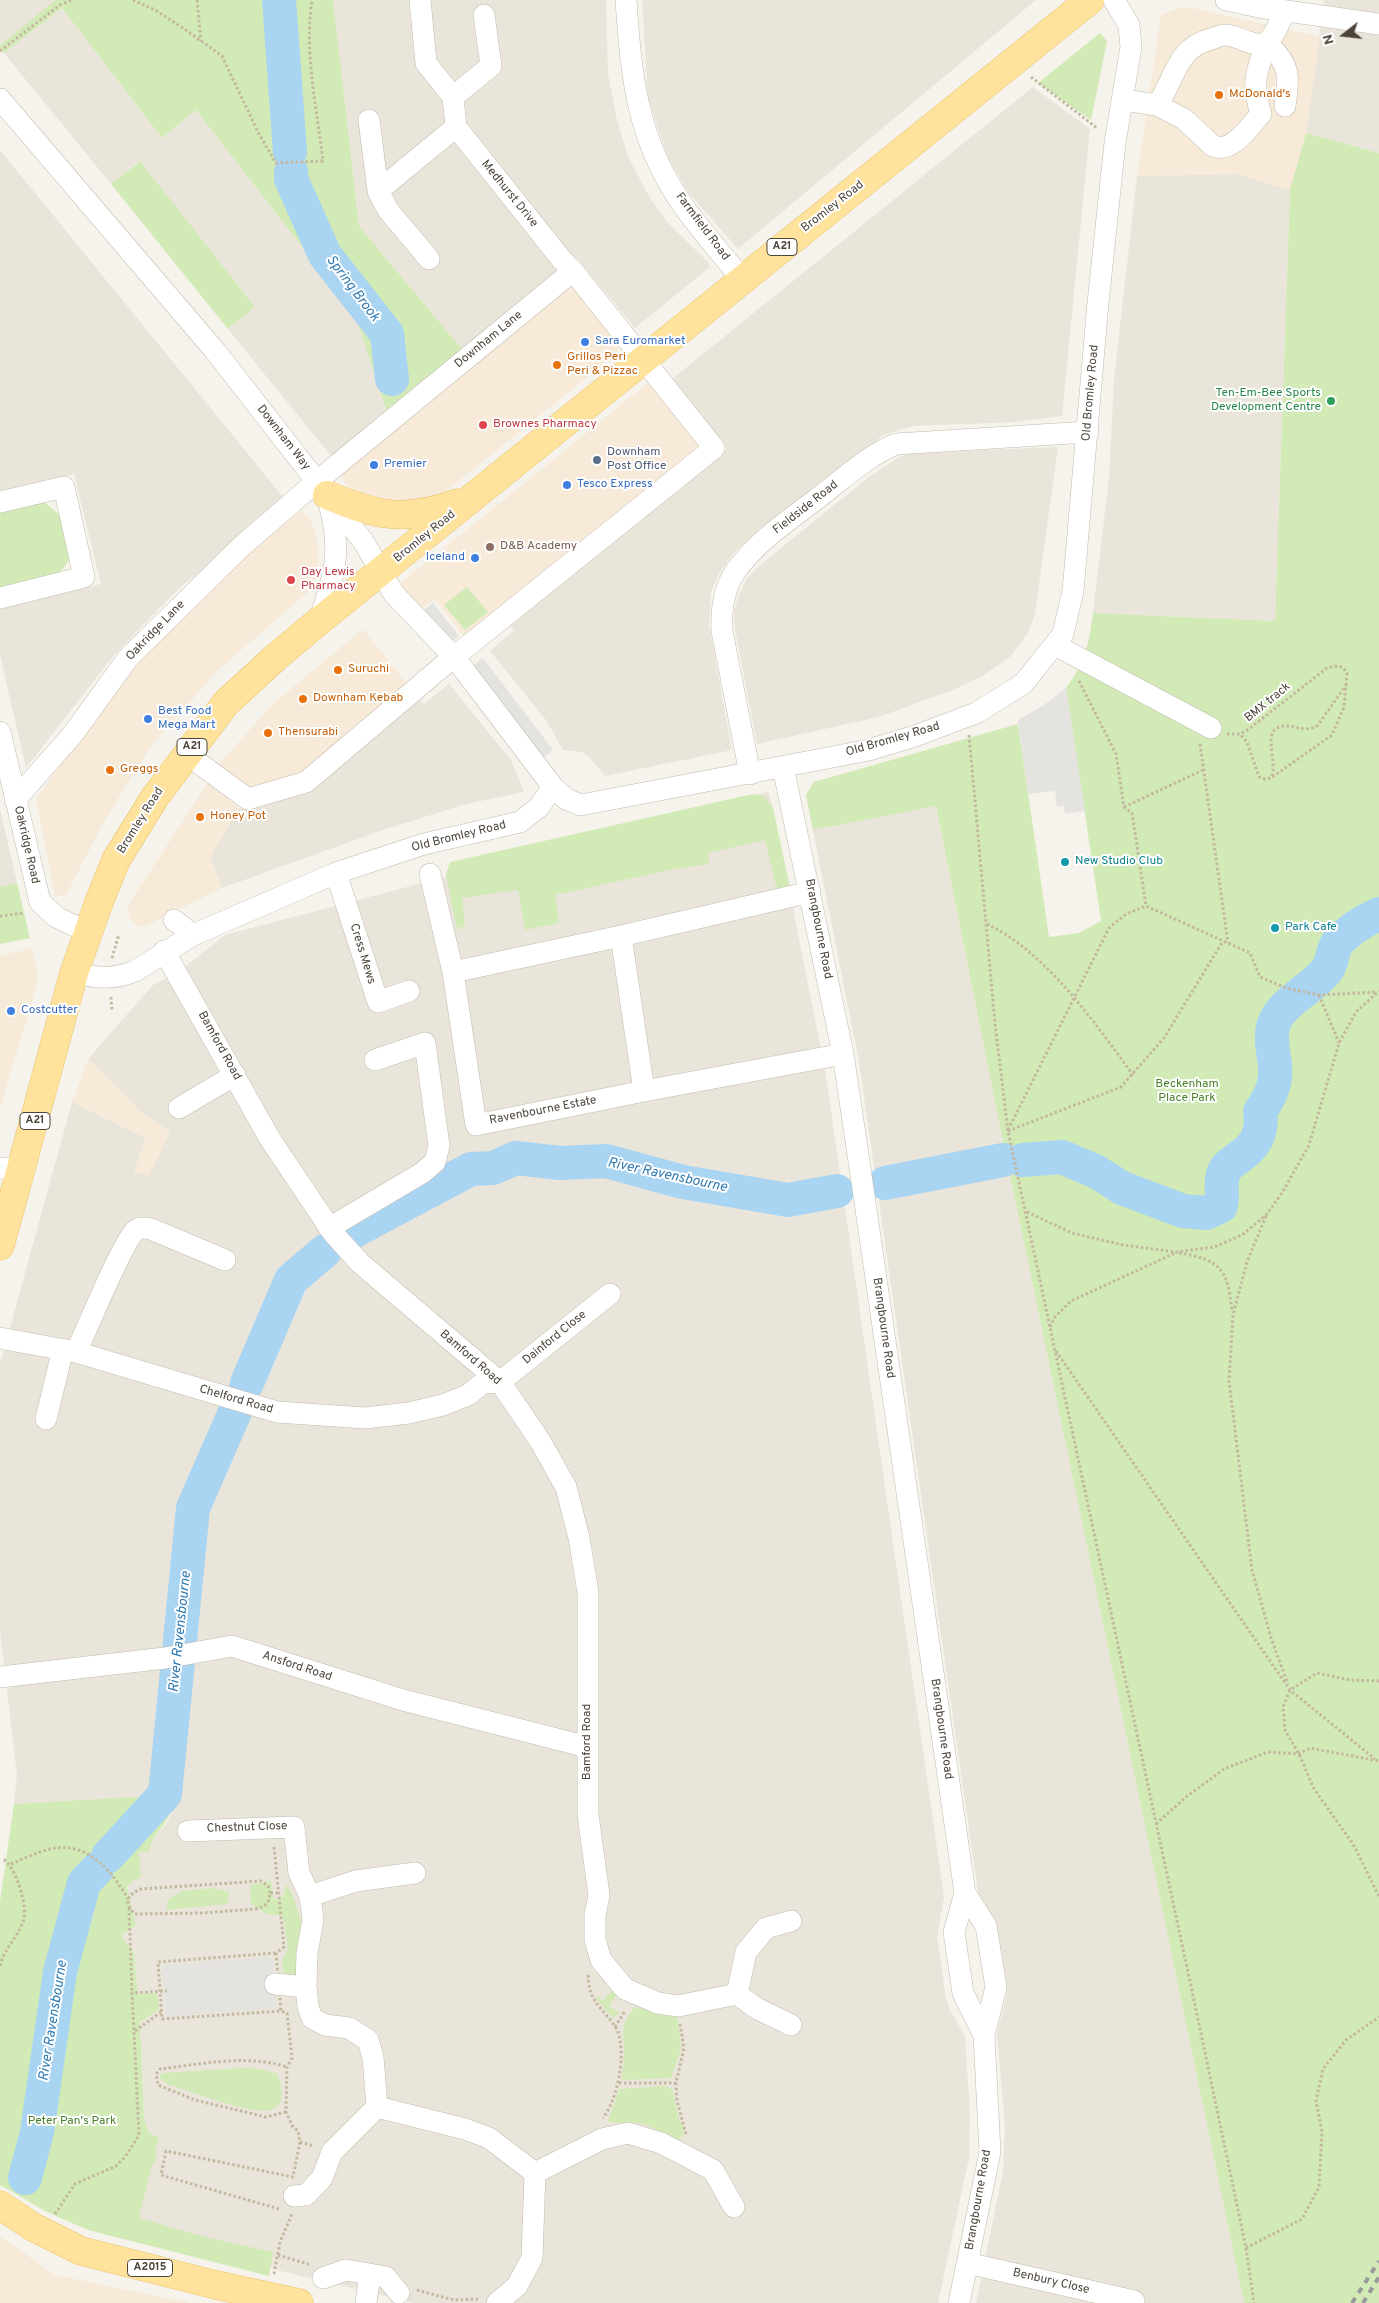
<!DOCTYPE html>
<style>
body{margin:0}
#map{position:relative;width:1379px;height:2303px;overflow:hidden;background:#f6f3ec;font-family:Overpass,sans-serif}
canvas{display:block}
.north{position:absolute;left:1319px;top:10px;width:50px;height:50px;-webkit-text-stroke:4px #fff;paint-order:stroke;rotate:254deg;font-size:14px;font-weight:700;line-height:20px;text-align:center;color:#4b4439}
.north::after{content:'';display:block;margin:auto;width:18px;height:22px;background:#4b4439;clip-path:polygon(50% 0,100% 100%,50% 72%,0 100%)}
</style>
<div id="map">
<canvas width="1379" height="2303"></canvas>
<div class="north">N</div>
</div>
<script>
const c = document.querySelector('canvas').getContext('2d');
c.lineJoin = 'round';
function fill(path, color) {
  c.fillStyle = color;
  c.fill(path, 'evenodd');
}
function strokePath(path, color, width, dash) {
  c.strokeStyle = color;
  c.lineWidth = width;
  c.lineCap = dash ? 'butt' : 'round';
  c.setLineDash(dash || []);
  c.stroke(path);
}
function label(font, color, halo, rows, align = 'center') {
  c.font = font + ' Overpass,sans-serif';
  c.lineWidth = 4;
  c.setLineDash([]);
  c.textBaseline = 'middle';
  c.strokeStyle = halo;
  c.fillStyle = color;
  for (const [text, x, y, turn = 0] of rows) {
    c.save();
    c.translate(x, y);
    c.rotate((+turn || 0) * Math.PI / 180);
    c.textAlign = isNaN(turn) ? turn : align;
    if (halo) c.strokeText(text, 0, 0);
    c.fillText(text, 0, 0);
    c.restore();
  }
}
fill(new Path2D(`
 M0,0H56L57,1L0,45Z
 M333,0H606L608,73L616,116L628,157L650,198L667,222L709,263V268L635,328L577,258L466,354L359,226Z
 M642,0H1036L738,249L688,192L667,156L648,98Z
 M1324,0H1379V153L1306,133Z
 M62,8L162,138L196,110L355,315L389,418L336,462L228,329L255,307L139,161L111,184L4,53Z
 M1033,87L1090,129L1062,416L1015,422L913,426L883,435L735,551L720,572L711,591L709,624L732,750L605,776L589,757L582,752L563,750L546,720L490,651L514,630L509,624L727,449L672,379Z
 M0,150L288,503L179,588L114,655L26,768L0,655V609L101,584L74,474L0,491Z
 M1238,174L1290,190L1275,621L1093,613L1109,478L1114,379L1137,176Z
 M1058,447L1035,614L1029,631L1011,656L984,675L955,689L879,717L757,744L735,629L734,611L739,595L747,578L759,566L870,476L901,456L915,453Z
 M449,684L511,760L524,792L466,804L380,831L222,888L210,857L239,808L249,810L310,791L419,699L424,704Z
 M925,752L1000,1127L1244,2303H976L1003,2171L1005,2127L997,2033L1007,1994L997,1929L980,1899L978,1892L859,1062L806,795L814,782Z
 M768,792L773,808L825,1069L944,1897L937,1937L946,1998L950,2010L965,2036L970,2114L969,2158L938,2303H414L260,2266L139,2218L155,2137L149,2133L144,2118L140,2015L134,1953L117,1931L118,1899L133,1881L139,1852L165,1826L173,1809L171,1796L14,1804L17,1775L0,1631V1364L72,1102L146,1138L134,1172L170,1132L135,1108L136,1106L88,1059L153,985L177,973L225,935Z
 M0,809L17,883L0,887Z`), '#eae5da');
fill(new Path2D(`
 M1188,7L1320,37L1306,133L1290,190L1238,174L1137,176L1161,15L1179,8Z
 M573,285L620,344L617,353L434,501L423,506L357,495L344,482L342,474Z
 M647,384H652L707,446L466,635L462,634L435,599L421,609L402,590V582Z
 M302,510L313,525L319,549L318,573L306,594L217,671L149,749L105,820L66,895L55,896L36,800L74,745L190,598Z
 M363,629L407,684L346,733L303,774L249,790L218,765L274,703Z
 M208,783L239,808L210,857L222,888L144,927L136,926L129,917L128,910L130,902Z
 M32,948L37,968V984L0,1108V956Z
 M88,1059L136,1106L135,1108L170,1132L149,1176L134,1172L146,1138L72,1102Z
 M0,2236L55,2275L191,2303H0Z`), '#f7ead8');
fill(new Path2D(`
 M56,0H333L359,226L466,354L389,418L355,315L196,110L162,138L62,8L4,53L0,48V45Z
 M1100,33L1107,41L1091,120L1038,83Z
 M1306,133L1379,153V2303H1244L1000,1127L936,806L813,830L806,795L814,782L1018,724L1049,937L1079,933L1101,921L1066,688C1085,662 1089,644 1093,613L1275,621L1290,190Z
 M140,161L255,307L228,329L111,184Z
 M37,502L45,503L61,516L72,554L68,562L61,571L52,577L0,589V510Z
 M467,587L488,612L465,630L444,605Z
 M753,794L764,796L773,808L790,888L777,890L765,840L708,853L709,864L674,869L555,895L559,923L525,930L518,890L462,898L465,925L457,930L446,874L450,862Z
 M17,883L30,938L0,944V887Z
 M171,1795C174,1828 150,1830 150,1851L139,1852L141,1877L133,1881L127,1887L136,1925L121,1935L134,1953L138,1994L157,1993L159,2009L140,2022L144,2118L149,2133L159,2138L155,2153L158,2157L152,2165L139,2218L209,2238L273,2252L269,2276L88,2230L47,2212L0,2185V1901L14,1804Z
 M271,1881L274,1900L283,1897L287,1884C303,1914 307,1946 295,1977L284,1976L282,1962L288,1948L283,1916L267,1914L251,1903L250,1885Z
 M212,1888L230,1892L227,1904L166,1910L168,1899L183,1891Z
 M613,1990L618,1993L609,2006L620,2013L613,2018L596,1998L597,1995L603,2001Z
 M635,2007L653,2012L677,2014L681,2048L671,2078L622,2080C622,2071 624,2064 624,2055C625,2029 617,2030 635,2007Z
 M243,2068L261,2069L277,2074C282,2085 287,2105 271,2110C252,2115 189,2091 167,2084L159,2078L162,2073Z
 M664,2086L670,2088L673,2091L678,2117L685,2130L679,2142C667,2135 653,2126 639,2123C629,2121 618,2125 608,2121L619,2089Z`), '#d2eab5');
fill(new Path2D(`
 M433,603L459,636L448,644L423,611Z
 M483,658L553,750L543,758L472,666Z
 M1066,688L1085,811L1065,814L1064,806L1057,807L1055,791L1028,794L1018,720L1044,705Z
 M273,1957L276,2008L166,2016L162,1965Z`), '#e5e3e0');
strokePath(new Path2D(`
 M279,0L290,152
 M291,172V179L325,255L387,334L392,379
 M1023,1160L1062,1157L1097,1172L1122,1188L1183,1211L1206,1213L1221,1206C1224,1192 1218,1180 1226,1168C1229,1164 1234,1161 1238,1158C1256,1146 1263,1133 1260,1112C1267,1101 1274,1090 1275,1077C1277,1061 1269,1044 1273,1027C1279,1002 1312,990 1327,970C1333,962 1332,949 1338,942C1350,929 1363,921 1379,914
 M885,1183L1003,1160
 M337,1242L358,1229L471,1169L493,1168L516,1158L560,1163L606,1161L683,1182L788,1200L837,1191
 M247,1383L291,1280L325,1251
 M108,1856L165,1794L193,1508L242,1396
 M25,2178L37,2132L60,1972L84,1883L97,1869`), '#a9d4f2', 34);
const minor = new Path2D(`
 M420,0L426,63L453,97L456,127L562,260L573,271
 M626,0C631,76 637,139 682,204C700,230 722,254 742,279
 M1226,0L1259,7L1379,24
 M453,97L491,66L484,15
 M0,99L216,352L363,541L394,594L455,658L553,787L566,799L581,805L869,750L915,736L976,713L1023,684L1063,634L1073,591L1098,303L1115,143L1131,47L1129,25L1114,0
 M1124,100L1157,105C1175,81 1175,48 1211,39C1215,38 1221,35 1226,35C1240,36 1248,46 1267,44L1276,30L1285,11
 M1157,105L1184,119L1213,146C1232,154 1250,126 1261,114C1252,85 1255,72 1267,44C1291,64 1289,76 1285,106
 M369,120L378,191L388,210L429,259
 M378,191L456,127
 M0,502L64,487L84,577L0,598
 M319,621C335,575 342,550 329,503
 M1055,645L1211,728
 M0,732L40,902L56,917L88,932
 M783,767L843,1054L860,1168L965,1893L954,1932L963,1993L984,2035
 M750,774L722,631C721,611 723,590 735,572C756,542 789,520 818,498C843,479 867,456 896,444L1088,432
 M15,800L73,734L128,658L243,545L316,482L573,271L714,448L444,665L306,782L248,799L186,754
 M336,873L378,1002L409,991
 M430,874L453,972L476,1125L644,1091L621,936
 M174,920L193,935
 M164,951L270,1139L333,1233L360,1263L500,1382L540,1441L566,1487L579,1538L588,1592V1815L599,1895L595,1916V1940L601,1960L625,1989L658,2003L678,2006L737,1994L756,2008L791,2025
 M453,972L621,936L810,892
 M74,973C97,978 113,980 135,971L193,935L336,873L424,844L520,822L539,807L553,787
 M644,1091L843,1054
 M179,1108L235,1075
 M0,1168L21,1171
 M329,1228L422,1173L435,1162L439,1146L425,1043L375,1060
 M0,1338L76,1352L277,1412L365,1418L409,1413L443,1405L468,1395L483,1383L500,1382
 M76,1352C86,1332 123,1240 136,1230C141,1227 146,1228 151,1229L225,1260
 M500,1382L610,1294
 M46,1419L63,1349
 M0,1677L165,1658L232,1646L403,1700L588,1747
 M188,1831L294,1827L299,1873L310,1896
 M415,1873L356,1881L310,1896L313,1920L307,1953L306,1987L308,2007L312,2018L325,2025L349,2028L368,2040L373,2057L377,2107L465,2129L489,2138L535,2173
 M275,1984L306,1987
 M737,1994L746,1952L766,1928L791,1921
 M535,2173L602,2139L628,2133L661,2143L713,2170L734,2207
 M294,2196L306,2195L322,2178L332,2152L377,2107
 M967,2263L1134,2301
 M323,2278L346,2270L386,2277L399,2293
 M366,2303L370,2274
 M497,2303L517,2286L532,2258L535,2173
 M959,2303L990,2152L984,2035L996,1987L986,1926L965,1893`);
const major = new Path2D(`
 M327,495C379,517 405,522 458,503
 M0,1246L74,973L99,902L116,860L155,797L226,703L275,658L319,621L1090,0
 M0,2205L33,2227L81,2251L216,2285L299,2303`);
strokePath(minor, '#c2bbae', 22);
strokePath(major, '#e6c16a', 29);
strokePath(new Path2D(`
 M133,0L155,10L183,28L222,56L259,134L276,163L323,161C317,109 304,52 312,0
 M197,0L201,41
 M0,51L60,5L71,0
 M1031,77L1097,128
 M1079,681L1116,754L1124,807L1132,813L1146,906
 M1227,734H1240L1249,729L1327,668C1337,665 1342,665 1347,673L1344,707L1332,735L1271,778L1265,779L1259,777L1247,742L1240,734
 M969,735L995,1024L1008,1131L1198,2019L1246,2248L1254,2303
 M1200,744L1228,943
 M1272,776C1277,763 1264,735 1277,728C1290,721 1305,735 1318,725L1346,685
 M1124,807L1203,770
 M0,916L24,913
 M987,924C1046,952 1095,1023 1133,1075
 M112,958L119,934
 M1319,995L1339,1043
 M111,997L112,1011
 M1008,1130L1109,928L1126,914L1146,906L1250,953L1260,977L1286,988L1319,995L1376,992
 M1008,1131L1121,1087L1164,1038L1223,941
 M1027,1212L1072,1233L1123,1245L1176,1252L1214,1247L1242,1235L1266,1215L1282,1193L1309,1145L1339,1043L1356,1012L1379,991
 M1266,1216L1247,1262L1233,1315L1229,1381L1252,1570L1272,1641L1288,1684
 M1179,1253C1222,1260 1228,1270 1232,1312
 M1050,1327L1055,1317L1071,1301L1175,1253
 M1056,1351L1290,1690L1375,1759
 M1379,1681L1350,1680L1317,1673L1290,1690L1283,1707L1285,1730L1299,1754L1314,1789L1353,1844L1379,1896
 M1156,1824L1186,1797L1224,1769L1268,1752L1299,1754L1310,1748L1379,1761
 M274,1847L284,1947L276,1953
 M11,1864C24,1859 37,1852 50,1849C87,1840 112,1871 128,1899
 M270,1893L268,1886L261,1881L141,1889C127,1895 123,1902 135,1914L202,1913L256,1909C266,1906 269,1904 270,1893H278
 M129,1908L132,1993
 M276,1953L281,2011L162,2019L158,1962Z
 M0,1966C4,1949 17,1938 23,1922C29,1908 16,1867 3,1859
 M588,1975C589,2000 598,2004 612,2022C614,2025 617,2029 618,2032C626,2056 618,2098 603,2118
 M680,2024L684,2048L676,2083L677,2101L686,2134
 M615,2027L625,2011
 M135,2031L161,2012
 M619,2083H676
 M286,2112L266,2117L195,2100L158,2085L156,2074L160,2069C200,2064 248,2054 287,2067
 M300,2142L314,2146
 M279,2209L161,2175L166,2151L293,2177L300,2142L298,2131L293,2127L286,2112L287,2067L292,2058L287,2013L281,2011
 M55,2214L75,2184L116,2166L125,2157L139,2135L132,1993L167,1991
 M1246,2248L1302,2219L1319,2187L1322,2132L1316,2101L1323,2069L1346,2040L1379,2017
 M278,2255L311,2265
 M274,2274L280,2242L292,2214
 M417,2290L454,2300L479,2299`), '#c4b79f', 3, [2.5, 2.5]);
strokePath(minor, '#fff', 21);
strokePath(major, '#ffe39c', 28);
strokePath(new Path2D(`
 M1352,2303L1379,2261
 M1363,2303L1379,2277`), '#9a9a9a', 4, [6, 6]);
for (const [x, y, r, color] of [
 [1219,95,5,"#e8710a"],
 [585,342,5,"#3f7fe0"],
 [557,365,5,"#e8710a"],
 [1331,401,5,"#2e9e5b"],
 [483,425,5,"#e0444e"],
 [597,460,5,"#5c6f8a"],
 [374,465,5,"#3f7fe0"],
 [567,485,5,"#3f7fe0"],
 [490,547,5,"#8d6e63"],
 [475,558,5,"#3f7fe0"],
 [291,580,5,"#e0444e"],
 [338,670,5,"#e8710a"],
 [303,699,5,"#e8710a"],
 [148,719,5,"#3f7fe0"],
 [268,733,5,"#e8710a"],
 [110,770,5,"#e8710a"],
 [200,817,5,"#e8710a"],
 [1065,862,5,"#0f9aa8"],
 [1275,928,5,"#0f9aa8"],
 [11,1011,5,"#3f7fe0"]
]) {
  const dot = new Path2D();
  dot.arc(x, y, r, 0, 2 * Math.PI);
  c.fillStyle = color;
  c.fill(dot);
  strokePath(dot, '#fff', 2);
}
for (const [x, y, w] of [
 [782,247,30],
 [192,747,30],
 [35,1121,30],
 [150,2268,45]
]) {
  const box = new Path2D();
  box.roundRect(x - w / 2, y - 8.5, w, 17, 4);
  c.fillStyle = '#fff';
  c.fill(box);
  strokePath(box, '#4b4439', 1);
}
label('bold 11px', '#4b4439', null, [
 ["A21",782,247],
 ["A21",192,747],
 ["A21",35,1121],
 ["A2015",150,2268]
]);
label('12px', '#c56008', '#fff', [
 ["McDonald's",1229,95],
 ["Grillos Peri",567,358],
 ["Peri & Pizzac",567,372],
 ["Suruchi",348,670],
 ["Downham Kebab",313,699],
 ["Thensurabi",278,733],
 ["Greggs",120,770],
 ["Honey Pot",210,817]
], 'left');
label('12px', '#4b4439', '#fff', [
 ["Medhurst Drive",509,194,51],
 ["Bromley Road",833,207,-38],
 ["Farmfield Road",702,227,53],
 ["Downham Lane",489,340,-39],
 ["Old Bromley Road",1091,393,-85],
 ["Downham Way",283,438,52],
 ["Fieldside Road",806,508,-38],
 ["Bromley Road",425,537,-39],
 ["Oakridge Lane",156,631,-46],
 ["BMX track",1268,703,-39],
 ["Old Bromley Road",893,740,-16],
 ["Bromley Road",141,821,-58],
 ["Old Bromley Road",459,837,-14],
 ["Oakridge Road",26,845,77],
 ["Brangbourne Road",818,929,79],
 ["Cress Mews",362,954,73],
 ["Bamford Road",219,1046,61],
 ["Ravenbourne Estate",543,1111,-11],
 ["Brangbourne Road",883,1328,82],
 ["Dainford Close",555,1338,-39],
 ["Bamford Road",470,1358,41],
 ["Chelford Road",236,1400,16],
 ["Ansford Road",297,1667,18],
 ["Brangbourne Road",941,1729,82],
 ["Bamford Road",588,1742,-90],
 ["Chestnut Close",247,1828,-2],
 ["Brangbourne Road",979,2200,-80],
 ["Benbury Close",1051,2282,13]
]);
label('12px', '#366cbe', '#fff', [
 ["Sara Euromarket",595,342],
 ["Premier",384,465],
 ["Tesco Express",577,485],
 ["Iceland",465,558,"right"],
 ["Best Food",158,712],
 ["Mega Mart",158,726],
 ["Costcutter",21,1011]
], 'left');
label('12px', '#27864d', '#fff', [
 ["Ten-Em-Bee Sports",1321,394],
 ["Development Centre",1321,408]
], 'right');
label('12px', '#be3a42', '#fff', [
 ["Brownes Pharmacy",493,425],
 ["Day Lewis",301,573],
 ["Pharmacy",301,587]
], 'left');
label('12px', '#4e5e75', '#fff', [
 ["Downham",607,453],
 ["Post Office",607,467]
], 'left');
label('12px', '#785e54', '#fff', [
 ["D&B Academy",500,547]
], 'left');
label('12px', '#0d838f', '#fff', [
 ["New Studio Club",1075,862],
 ["Park Cafe",1285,928]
], 'left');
label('12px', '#4a7f2a', '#fff', [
 ["Beckenham",1187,1085],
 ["Place Park",1187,1099],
 ["Peter Pan's Park",72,2122]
]);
label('italic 14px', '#2e7ab2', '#fff', [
 ["Spring Brook",352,289,53],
 ["River Ravensbourne",667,1176,12],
 ["River Ravensbourne",181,1632,-84],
 ["River Ravensbourne",54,2021,-81]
]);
</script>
